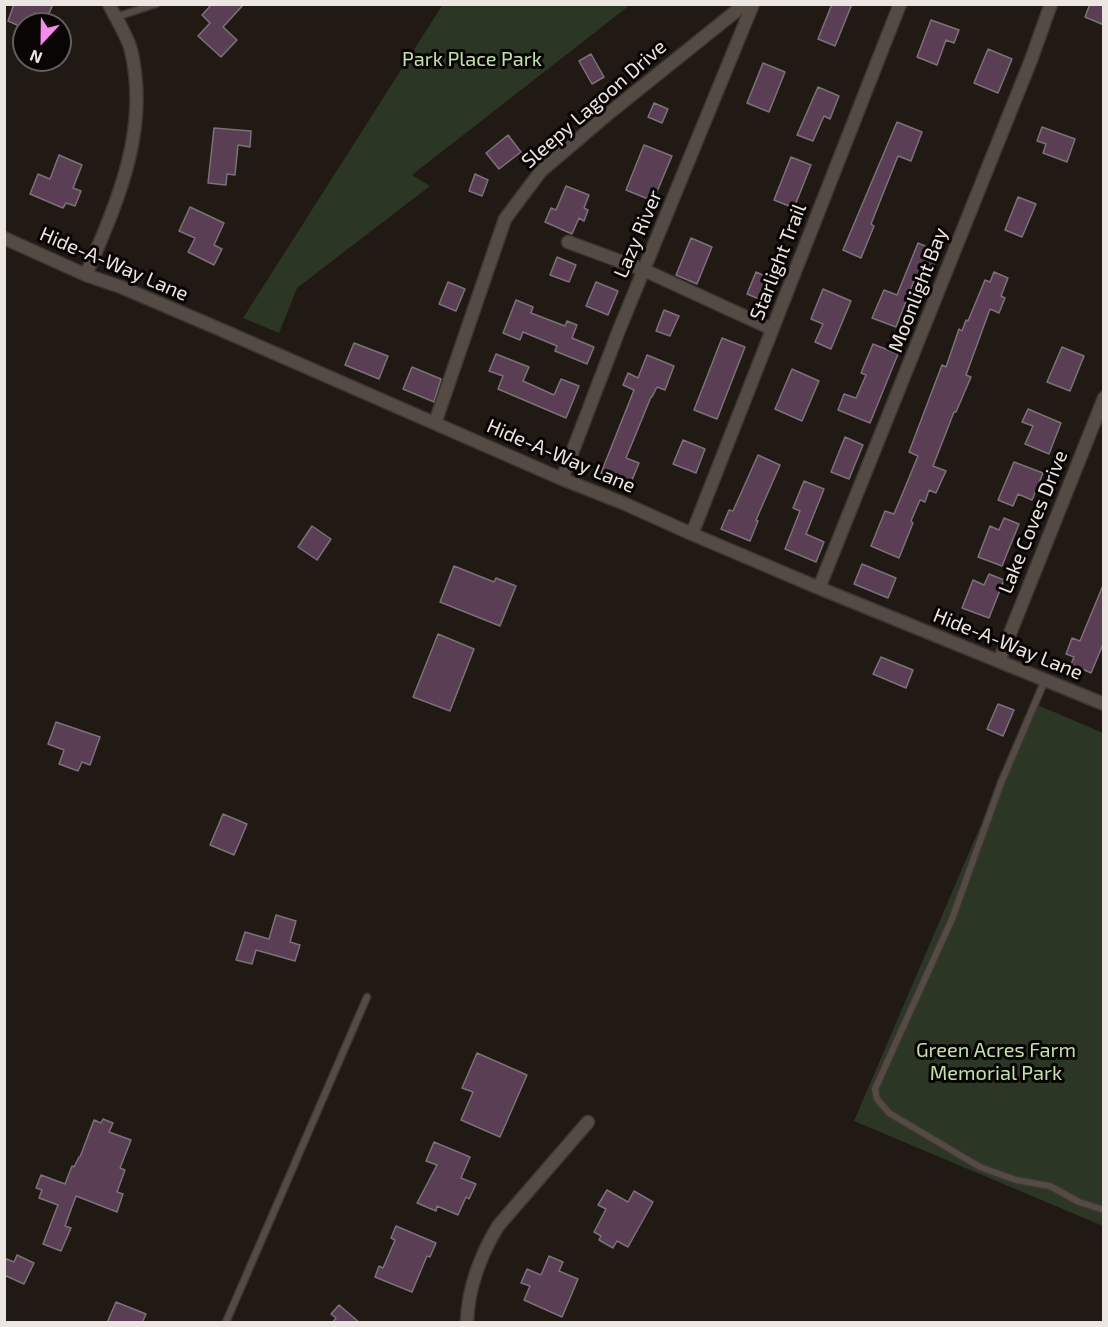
<!DOCTYPE html>
<style>
body{margin:0}
#map{position:relative;width:1108px;height:1327px;overflow:hidden;background:#211913;font-family:"Exo 2",sans-serif}
canvas{display:block}
.frame{position:absolute;inset:0;border:6px solid #ece6e2;pointer-events:none}
.north{position:absolute;left:12px;top:12px;width:60px;height:60px;box-sizing:border-box;background:#080504;border:2px solid #635f5d;border-radius:50%;rotate:202deg;font-size:16px;font-weight:700;line-height:24px;text-align:center;color:#ece6e2}
.north::after{content:'';display:block;margin:auto;width:21px;height:27px;background:#f689ee;clip-path:polygon(50% 0,100% 100%,50% 72%,0 100%)}
</style>
<div id="map">
<canvas width="1108" height="1327"></canvas>
<div class="frame"></div>
<div class="north">N</div>
</div>
<script>
const c = document.querySelector('canvas').getContext('2d');
c.lineJoin = 'round';
function fill(path, color) {
  c.fillStyle = color;
  c.fill(path, 'evenodd');
}
function strokePath(path, color, width, dash) {
  c.strokeStyle = color;
  c.lineWidth = width;
  c.lineCap = dash ? 'butt' : 'round';
  c.setLineDash(dash || []);
  c.stroke(path);
}
function label(font, color, halo, rows, align = 'center') {
  c.font = font + ' "Exo 2",sans-serif';
  c.lineWidth = 6;
  c.setLineDash([]);
  c.textBaseline = 'middle';
  c.strokeStyle = halo;
  c.fillStyle = color;
  for (const [text, x, y, turn = 0] of rows) {
    c.save();
    c.translate(x, y);
    c.rotate((+turn || 0) * Math.PI / 180);
    c.textAlign = isNaN(turn) ? turn : align;
    if (halo) c.strokeText(text, 0, 0);
    c.fillText(text, 0, 0);
    c.restore();
  }
}
fill(new Path2D(`
 M443,4L630,5L412,175L430,186L297,288L279,333L243,318Z
 M1033,703L1103,733V1226L854,1121Z`), '#2c3625');
const building = new Path2D(`
 M14,4H53L47,18L34,13L30,24H24V28L8,21Z
 M212,4H244L223,27L237,40L221,57L198,36L210,23L202,15Z
 M832,4H852L835,46L818,39Z
 M1090,4H1104V25L1085,17Z
 M931,20L959,30L954,43L946,40L937,65L917,57Z
 M988,49L1012,59L998,93L974,83Z
 M591,54L604,77L592,84L579,61Z
 M763,63L785,72L769,112L747,103Z
 M818,87L839,96L830,119L824,116L813,141L797,135Z
 M654,103L668,109L662,123L648,117Z
 M897,122L922,132L911,161L898,156L871,224L874,226L861,258L843,250Z
 M1042,127L1075,139L1067,162L1043,153L1046,144L1037,141Z
 M214,128L251,131L250,147L238,145L235,175L227,174L226,185L208,183Z
 M508,135L521,152L499,169L486,153Z
 M644,145L672,156L653,201L626,190Z
 M59,155L82,165L73,188L81,191L75,206L66,203L63,208L30,194L38,174L50,179Z
 M791,157L811,165L794,208L774,200Z
 M475,174L488,180L482,196L469,191Z
 M566,186L589,195L584,208L588,210L584,221L579,218L572,234L545,222L551,208L556,210Z
 M1018,197L1036,204L1022,237L1005,230Z
 M190,207L224,223L214,245L222,249L214,265L188,252L195,238L179,231Z
 M691,238L712,247L697,284L676,275Z
 M918,243L939,252L926,286L914,281L896,327L872,318L884,290L897,295Z
 M557,257L576,265L569,282L550,275Z
 M756,272L772,279L764,301L747,294Z
 M994,272L1008,278L1001,296L1005,298L999,313L990,309L966,375L971,377L956,412H954L933,466L946,471L936,493L929,490L925,502L920,500L911,521L913,523L899,558L871,546L885,511L894,514L918,456L909,452L942,365L946,367L959,329L962,331L966,320L968,321L985,280L990,282Z
 M448,282L465,289L456,311L439,304Z
 M596,282L618,291L608,315L586,306Z
 M823,289L851,301L831,349L815,342L823,324L811,319Z
 M516,300L533,307L531,313L565,326L567,321L577,325L572,338L594,347L587,364L555,351L557,346L523,332L520,340L503,333Z
 M664,310L679,316L670,336L656,331Z
 M722,338L745,347L717,419L694,410Z
 M354,343L388,356L379,379L345,365Z
 M873,344L898,354L870,423L838,410L844,394L856,398L866,375L861,373Z
 M1062,347L1084,356L1070,391L1047,382Z
 M496,354L529,367L523,381L554,395L561,379L579,386L566,418L498,389L503,376L489,371Z
 M647,355L674,366L665,390L657,387L652,397H651L626,458L639,463L628,490L616,485L618,481L601,473L634,390L623,385L628,373L638,378Z
 M412,367L441,379L434,402L403,389Z
 M792,369L819,381L802,421L775,409Z
 M1028,409L1061,423L1049,454L1025,444L1033,426L1022,422Z
 M845,437L863,445L849,479L831,472Z
 M683,440L705,449L696,473L673,464Z
 M758,455L780,465L756,520L758,521L750,541L721,529L729,510L733,511Z
 M1014,462L1043,473L1032,500L1018,494L1013,506L998,500Z
 M804,481L824,489L806,534L824,542L816,562L785,549L800,511L793,508Z
 M1004,518L1019,524L1002,566L978,557L990,526L999,530Z
 M312,526L331,539L317,560L298,547Z
 M862,564L896,578L888,598L854,584Z
 M454,566L494,582L496,578L516,586L500,626L440,602Z
 M989,574L1004,580L989,618L962,608L973,580L984,585Z
 M1104,583V642L1091,673L1071,664L1074,657L1066,654L1072,638L1080,641Z
 M438,634L474,649L450,711L413,697Z
 M881,657L913,670L906,688L873,674Z
 M998,704L1014,710L1003,736L987,729Z
 M56,722L100,737L90,765L82,762L78,771L59,764L64,750L48,744Z
 M223,814L247,824L234,855L210,845Z
 M276,915L296,921L290,942L300,945L295,961L256,950L252,964L236,960L245,932L269,939Z
 M477,1053L527,1075L500,1137L461,1120L473,1092L462,1088Z
 M103,1119L113,1123L109,1132L131,1140L120,1168L125,1170L117,1192L123,1194L117,1212L76,1196L65,1226L71,1228L61,1251L43,1244L58,1205L39,1198L42,1190L36,1188L41,1175L65,1184L72,1166L74,1167L79,1157H80L94,1120L101,1123Z
 M434,1142L470,1157L461,1178L476,1184L469,1199L466,1197L458,1215L437,1206L436,1211L417,1203L437,1165L426,1161Z
 M607,1190L628,1202L634,1191L653,1202L628,1247L617,1241L613,1248L599,1240L601,1236L594,1232L606,1209L598,1205Z
 M396,1226L436,1243L430,1257L427,1256L412,1292L375,1277L379,1266L383,1268L395,1240L391,1238Z
 M17,1255L34,1263L24,1284L4,1275V1258L14,1262Z
 M549,1256L563,1262L559,1271L578,1279L562,1317L524,1300L530,1286L521,1283L527,1269L541,1275Z
 M116,1302L146,1314L142,1323H107Z
 M339,1305L360,1323H332L336,1318L331,1314Z`);
fill(building, '#5a3e54');
strokePath(building, '#7b7179', 1.5);
const lane = new Path2D(`
 M116,17L156,4
 M1045,680L1001,783L952,919L875,1089L877,1099L889,1113L980,1167L1016,1180L1050,1186L1079,1202L1104,1210
 M226,1322L367,997`);
const street = new Path2D(`
 M4,238L86,275L121,287L217,328L562,479L623,503L692,534L819,588L1104,704
 M568,242L644,270L772,329
 M86,275C117,202 150,131 131,50C127,35 116,19 109,4
 M435,423L505,219L541,171L608,114L745,4
 M562,479L619,330L753,4
 M692,534L900,4
 M819,588L1031,60L1051,4
 M999,661L1104,398
 M467,1322C468,1288 480,1256 498,1226L588,1122`);
strokePath(lane, '#3c3633', 9);
strokePath(street, '#3c3633', 15);
strokePath(lane, '#554b45', 6);
strokePath(street, '#554b45', 12);
label('20px', '#c0e1aa', '#080504', [
 ["Park Place Park",472,59],
 ["Green Acres Farm",996,1050],
 ["Memorial Park",996,1073]
]);
label('20px', '#ece6e2', '#080504', [
 ["Sleepy Lagoon Drive",594,104,-41],
 ["Lazy River",638,234,-67],
 ["Starlight Trail",778,262,-69],
 ["Hide-A-Way Lane",114,264,23],
 ["Moonlight Bay",918,290,-69],
 ["Hide-A-Way Lane",561,456,23],
 ["Lake Coves Drive",1033,522,-68],
 ["Hide-A-Way Lane",1008,644,22]
]);
</script>
